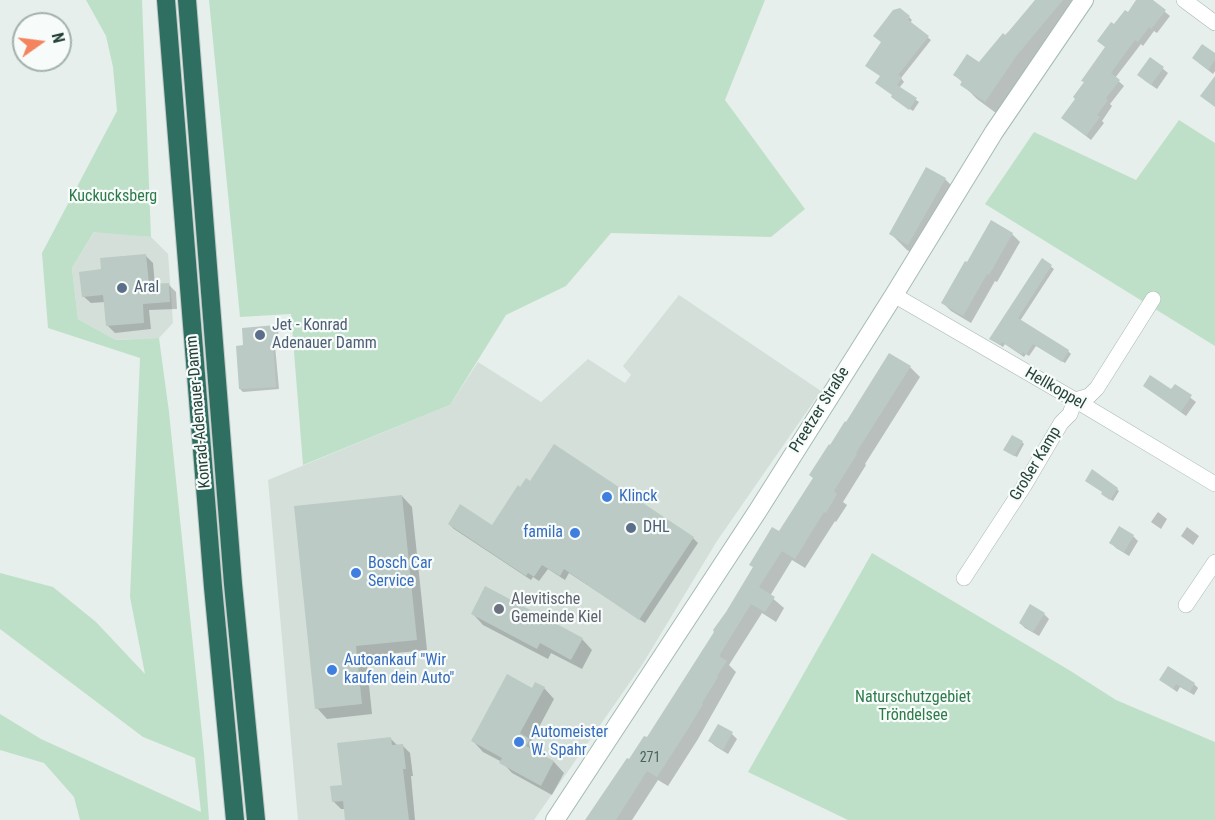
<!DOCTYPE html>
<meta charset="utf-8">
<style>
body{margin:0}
#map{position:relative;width:1215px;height:820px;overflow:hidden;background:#e6efeb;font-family:"Roboto Condensed",sans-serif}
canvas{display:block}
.north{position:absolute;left:12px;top:12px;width:60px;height:60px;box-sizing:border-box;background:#f7fbf9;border:2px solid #a3b1ad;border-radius:50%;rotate:76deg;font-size:16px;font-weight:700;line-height:24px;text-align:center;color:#24423a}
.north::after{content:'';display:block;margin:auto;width:21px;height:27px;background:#f4845f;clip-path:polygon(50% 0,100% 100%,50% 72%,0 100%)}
</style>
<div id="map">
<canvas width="1215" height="820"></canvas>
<div class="north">N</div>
</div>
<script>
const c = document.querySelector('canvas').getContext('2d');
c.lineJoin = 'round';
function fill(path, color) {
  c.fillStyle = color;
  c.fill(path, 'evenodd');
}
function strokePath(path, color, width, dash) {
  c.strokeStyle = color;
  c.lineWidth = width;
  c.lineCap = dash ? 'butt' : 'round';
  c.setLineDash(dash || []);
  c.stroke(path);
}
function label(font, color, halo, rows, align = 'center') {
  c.font = font + ' "Roboto Condensed",sans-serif';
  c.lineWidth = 4.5;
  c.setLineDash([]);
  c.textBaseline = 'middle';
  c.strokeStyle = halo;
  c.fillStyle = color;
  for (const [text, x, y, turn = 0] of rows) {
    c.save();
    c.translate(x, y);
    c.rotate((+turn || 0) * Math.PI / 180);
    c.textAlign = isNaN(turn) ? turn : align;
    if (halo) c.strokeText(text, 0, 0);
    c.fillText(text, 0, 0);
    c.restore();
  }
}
fill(new Path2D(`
 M95,231L151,237L168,254L173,323L159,338L116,340L78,319L72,268Z
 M679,295L821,391L717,541L642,665L534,820H298L268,480L450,405L478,362L541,402L588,359L625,383L631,375L623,366Z`), '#d4dfda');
fill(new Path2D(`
 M86,0H142L151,237L94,232L72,268L78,319L116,340L159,338L169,412L204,753L209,820H80L74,797L44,763L0,750V714L41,739L201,812L195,758L143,737L0,629V573L53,587L96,622L145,674L130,597L140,358L48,328L42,253L117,111L113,67L106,36Z
 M209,0H765L725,100L805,209L771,237L611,233L566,286L506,315L450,405L303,465L291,314L240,317Z
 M1179,120L1215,143V346L985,204L1034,132L1136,180Z
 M872,553L1069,670L1116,700L1215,742V820H848L748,772Z`), '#bfe0c8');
fill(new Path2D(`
 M1037,0H1090L1000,116L977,99L962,84L963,83L955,75L980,64Z
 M1138,0H1150L1170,16L1157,33L1154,31L1143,46L1141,44L1115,78L1124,86L1110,104L1112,106L1102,121L1104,123L1091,140L1063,118L1077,99L1107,48L1115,26L1128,14Z
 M909,17L912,20L910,23L931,40L901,78L904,82L899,88L919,102L913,111L896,100L881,76L882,42Z
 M1215,55V71L1213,74L1199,63Z
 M1151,59L1168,73L1157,89L1144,80Z
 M945,179L961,195L925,260L907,250L891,234Z
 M992,222L1012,234L1020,242L997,282L995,281L971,323L951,311L943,303Z
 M146,256L153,263L155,286L169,285L176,292L177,309L149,310L151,329L115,333L107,325L105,302L91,303L83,296L103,271Z
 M1042,260L1054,269L1020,321L1068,351L1071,354L1065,363L1036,346L1029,356L1026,354L1024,357L1005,344L1003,347L994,341Z
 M275,327L278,330L279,345L275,346L279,389L243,392L240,389L245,347Z
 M910,367L920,377L865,464L866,465L843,502L847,505L836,522L835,521L805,568L792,560L770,596L784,608L776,622L762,613L729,665L736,672L698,739L668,786L658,780L632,820H586L647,739L779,533Z
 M1175,386L1196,402L1186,416L1150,390L1171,391Z
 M1022,442L1024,444L1017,457L1007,452Z
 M1117,489L1119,491L1113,501L1105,496Z
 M402,496L412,507L427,650L366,656L372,714L327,719L317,708Z
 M1158,512L1167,519L1161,529L1151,522Z
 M449,524L693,538L698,543L645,623L569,573L565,580L548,569L539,581L533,577L531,580L454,529Z
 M1187,527L1199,536L1193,545L1181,536Z
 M1133,536L1138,541L1129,556L1116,548L1111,543Z
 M473,614L582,639L592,650L582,669L551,653L548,659L483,625Z
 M1044,614L1049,619L1039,636L1025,628L1020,623Z
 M1168,668L1194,684L1198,688L1194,695L1180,687L1177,692L1161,680Z
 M544,688L554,699L531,742L540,751L538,754L554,762L564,773L552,795L512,773L502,762L483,752L473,741L533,690Z
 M732,734L737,739L728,754L715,746L710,741Z
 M391,739L398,746L402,745L410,753L413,776H411L415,820H346L345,809H341L333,801L344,786Z`), '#0003');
fill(new Path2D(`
 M1035,0H1063L1017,55L985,102L960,85L962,81L953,75L967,54L979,62L1003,33L1005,35L1009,31Z
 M1136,0H1153L1166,10L1151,29L1149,27L1138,42L1135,40L1111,73L1120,80L1106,98L1108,100L1097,115L1100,117L1086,136L1061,118L1075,99L1073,97L1084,82L1081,81L1105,47L1097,41L1111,22L1114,24L1125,10L1128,12Z
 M900,8L910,16L907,19L929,36L898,75L902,77L897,85L917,98L909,110L891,97L892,95L875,83L880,76L865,66L881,42L873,36L893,10Z
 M1202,44L1215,53V60L1208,70L1192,58Z
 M1150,57L1164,67L1151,85L1137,75Z
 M1215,76V107L1200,96Z
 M926,167L946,178L908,245L889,234Z
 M991,220L1013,233L989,275L987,274L963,316L941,303L965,261L967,262Z
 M146,254L149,284L169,283L170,302L143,304L144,323L106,326L103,295L82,297L79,272L101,269L100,258Z
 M1042,258L1052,265L1018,318L1069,350L1062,362L1033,344L1026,355L1023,352L1021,355L1002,342L1000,345L989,339Z
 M276,325L277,343H273L276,387L239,389L236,346L243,345L242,328Z
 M889,353L911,366L856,453L857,454L834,491L837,494L826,513L824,512L795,559L782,551L759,587L775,597L765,612L751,604L719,656L727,661L717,676L718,677L702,703L703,704L688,729L657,777L647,771L616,820H585L627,758L629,759L644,736L647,737L663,712L714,632L713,630L726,612L753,567L749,565L772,527L779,531L813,478L809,475L829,444L830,445L845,421L846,422Z
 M1150,375L1171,389L1175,384L1192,395L1181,412L1143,386Z
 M1012,435L1023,441L1014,456L1003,450Z
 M554,444L694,537L639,620L564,569L560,576L542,565L534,577L528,573L526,576L448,524L460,504L492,525L518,485L520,487L526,478L530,481Z
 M1092,469L1118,488L1110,500L1101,494L1102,492L1085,481Z
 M402,495L417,640L356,646L362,704L315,709L294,506Z
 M1119,526L1134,535L1124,552L1109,543Z
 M485,586L583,638L571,660L540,643L537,649L471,614Z
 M1030,604L1045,613L1033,632L1019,623Z
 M1168,666L1195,683L1190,692L1176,684L1173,689L1159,680Z
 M507,674L532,688L535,682L545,687L520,733L530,739L526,746L554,761L541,786L499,763L502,758L471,741Z
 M718,724L733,732L723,750L708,741Z
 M391,737L392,745L403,744L406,769H403L409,820H345L343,801L332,802L330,786L342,785L337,743Z`), '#bbcac4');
const street = new Path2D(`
 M1184,0L1215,23
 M894,295L1075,400L1215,484
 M1075,400L1089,396L1097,388L1153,299
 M964,578L1024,486L1061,423L1070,414L1075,400
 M1186,605L1215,562`);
const secondary = new Path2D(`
 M555,820L757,512L894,295L994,132L1084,0`);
const highway = new Path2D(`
 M166,0L213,587L235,820
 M187,0L233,584L256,820`);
strokePath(street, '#a8b8b2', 16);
strokePath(secondary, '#a4bbb3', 20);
strokePath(highway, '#c2cac8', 20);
strokePath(street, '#fff', 15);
strokePath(secondary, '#fff', 18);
strokePath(highway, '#2f6f62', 18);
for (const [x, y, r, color] of [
 [122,288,6,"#5c6f8a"],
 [260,335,6,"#5c6f8a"],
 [607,497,6,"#3f7fe0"],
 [631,528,6,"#5c6f8a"],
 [575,533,6,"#3f7fe0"],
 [356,573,6,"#3f7fe0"],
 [499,609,6,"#6b7280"],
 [332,670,6,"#3f7fe0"],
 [519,742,6,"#3f7fe0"]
]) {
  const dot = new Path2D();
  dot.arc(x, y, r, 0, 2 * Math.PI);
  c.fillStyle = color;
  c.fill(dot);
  strokePath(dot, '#f7fbf9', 2);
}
label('14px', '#4a645c', null, [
 ["271",650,758]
]);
label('16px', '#2d7a4b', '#f7fbf9', [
 ["Kuckucksberg",113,197],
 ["Naturschutzgebiet",913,698],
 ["Tröndelsee",913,716]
]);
label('16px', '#4e5e75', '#f7fbf9', [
 ["Aral",134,288],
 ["Jet - Konrad",272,326],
 ["Adenauer Damm",272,344],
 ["DHL",643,528]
], 'left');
label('16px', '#24423a', '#f7fbf9', [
 ["Hellkoppel",1055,389,30],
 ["Preetzer Straße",820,410,-58],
 ["Konrad-Adenauer-Damm",199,412,-95],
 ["Großer Kamp",1036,464,-59]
]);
label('16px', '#366cbe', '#f7fbf9', [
 ["Klinck",619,497],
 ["famila",563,533,"right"],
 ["Bosch Car",368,564],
 ["Service",368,582],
 ["Autoankauf \"Wir",344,661],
 ["kaufen dein Auto\"",344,679],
 ["Automeister",531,733],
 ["W. Spahr",531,751]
], 'left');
label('16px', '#5b616d', '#f7fbf9', [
 ["Alevitische",511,600],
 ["Gemeinde Kiel",511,618]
], 'left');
</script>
